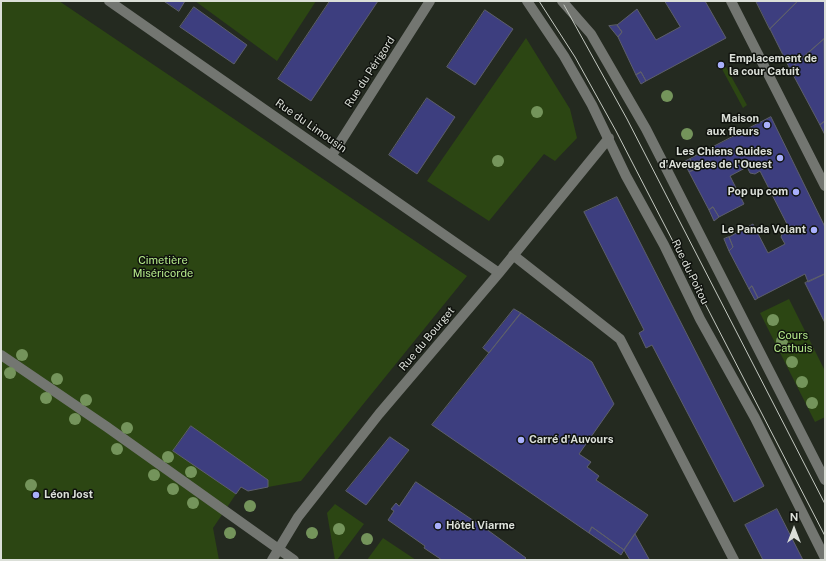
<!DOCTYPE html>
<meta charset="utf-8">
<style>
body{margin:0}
#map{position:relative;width:826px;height:561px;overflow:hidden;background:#242a20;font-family:"Public Sans",sans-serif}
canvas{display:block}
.frame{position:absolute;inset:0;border:2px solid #dbdfd8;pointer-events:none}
.north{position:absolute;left:774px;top:509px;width:40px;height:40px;-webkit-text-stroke:3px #0f120d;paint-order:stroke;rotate:0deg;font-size:11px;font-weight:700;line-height:16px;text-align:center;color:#dbdfd8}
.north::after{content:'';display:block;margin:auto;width:14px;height:18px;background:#dbdfd8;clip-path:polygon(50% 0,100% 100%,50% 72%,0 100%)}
</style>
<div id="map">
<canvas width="826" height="561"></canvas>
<div class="frame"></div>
<div class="north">N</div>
</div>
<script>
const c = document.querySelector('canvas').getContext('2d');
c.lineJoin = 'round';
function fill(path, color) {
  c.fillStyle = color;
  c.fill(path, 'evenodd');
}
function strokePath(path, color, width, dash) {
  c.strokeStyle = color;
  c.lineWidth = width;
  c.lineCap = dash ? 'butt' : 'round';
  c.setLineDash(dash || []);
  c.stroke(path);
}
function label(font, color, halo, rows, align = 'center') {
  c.font = font + ' "Public Sans",sans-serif';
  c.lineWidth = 3;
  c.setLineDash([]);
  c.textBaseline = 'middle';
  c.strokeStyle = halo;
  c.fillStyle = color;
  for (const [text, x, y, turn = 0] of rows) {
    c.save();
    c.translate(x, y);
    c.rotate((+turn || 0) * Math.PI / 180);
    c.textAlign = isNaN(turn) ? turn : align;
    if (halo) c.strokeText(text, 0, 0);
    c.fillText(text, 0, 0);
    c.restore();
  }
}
fill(new Path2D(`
 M1,1H59L467,276L301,481L268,487L267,480L222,484L236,494L213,528L219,560H1Z
 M195,1H316L277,61Z
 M526,38L570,109L577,138L555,161L544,154L489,221L427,181Z
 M726,67L747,105L743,108L722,69Z
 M789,299L825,371V417L815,422L760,313Z
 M335,504L364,524L337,560H335L327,513Z
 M383,538L416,560H367Z`), '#2c4613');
const building = new Path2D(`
 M164,1H185L179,11Z
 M330,1H378L311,101L278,79Z
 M665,1H705L726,38L646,81L641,72L636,75L618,37L622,32L617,25L637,9L656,40L680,27Z
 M756,1H798L770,29Z
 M798,1H825V38L790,69L770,29Z
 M194,7L247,45L234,64L180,27Z
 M485,10L513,29L475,85L447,67Z
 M617,25L622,32L618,37L609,26Z
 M824,39L825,121L820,125L790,69Z
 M641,72L646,81L641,84L636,75Z
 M427,98L455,117L417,174L389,155Z
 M771,117L825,227V274L808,282L805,274L758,298L752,286L749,289L729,251L733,247L729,237L753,224L768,253L785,244L781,237L783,231L789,228L760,171L755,174L750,173L747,167L730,176L744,204L719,217L713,207L709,210L689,172L695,169L690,159Z
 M825,121V135L820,125Z
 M690,159L695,169L689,172L684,162Z
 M617,197L764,486L734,502L652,345L646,348L639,333L644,330L584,212Z
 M713,207L719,217L714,221L709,210Z
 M729,237L733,247L729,251L724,239Z
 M825,274V323L805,283Z
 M752,286L758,298L755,300L749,289Z
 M514,309L521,313L489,353L483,348Z
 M521,313L592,362L614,404L579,454L591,462L587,467L599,476L596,480L648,515L624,550L592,527L589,533L432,425Z
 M191,426L268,480V487L248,491L241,487L236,494L173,451Z
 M390,437L409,450L366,505L346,491Z
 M416,482L489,531L526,558L524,560H442L424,548L425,546L388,520L394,511L391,509L396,503L399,506Z
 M777,509L803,560H763L745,525Z
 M592,527L624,550L621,555L589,533Z
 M635,534L649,559L647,560H630L624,550Z`);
fill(building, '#3d3e7f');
strokePath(building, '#5d5f6b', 1);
strokePath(new Path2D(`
 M109,1L499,273
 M527,1L564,56L592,105L626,176L664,245L700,319L755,418L825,558
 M562,1L591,34L646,129L825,480
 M731,1L825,186
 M332,155L430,1
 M513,255L620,339L734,560
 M1,355L107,427L294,560
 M272,560L298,517L379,414L499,273L609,138`), '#737671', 10);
strokePath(new Path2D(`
 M539,1L575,57L616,131L825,536
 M564,5L627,119L825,504`), '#c4c9c1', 1);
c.fillStyle = '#74945b';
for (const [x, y] of [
 [667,96],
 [537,112],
 [687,134],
 [498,161],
 [773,320],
 [782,341],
 [22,355],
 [792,362],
 [10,373],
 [57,379],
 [802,382],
 [46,398],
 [86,400],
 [812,403],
 [75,419],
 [127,428],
 [117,449],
 [168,457],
 [191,472],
 [154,475],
 [31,485],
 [173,489],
 [193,503],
 [250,506],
 [339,529],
 [230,533],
 [312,533],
 [367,539]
]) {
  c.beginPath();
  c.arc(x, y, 6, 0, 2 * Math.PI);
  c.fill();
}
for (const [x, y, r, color] of [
 [721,65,4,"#a9b0fc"],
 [767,125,4,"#a9b0fc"],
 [780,158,4,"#a9b0fc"],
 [796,192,4,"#a9b0fc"],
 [814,230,4,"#a9b0fc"],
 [521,440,4,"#a9b0fc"],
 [36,495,4,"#a9b0fc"],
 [438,526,4,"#a9b0fc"]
]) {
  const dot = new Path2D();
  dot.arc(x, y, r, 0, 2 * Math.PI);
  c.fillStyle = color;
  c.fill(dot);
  strokePath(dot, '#0f120d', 1.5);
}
label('bold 11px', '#dbdfd8', '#0f120d', [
 ["Emplacement de",729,59],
 ["la cour Catuit",729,72],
 ["Maison",759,119,"right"],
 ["aux fleurs",759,132,"right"],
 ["Les Chiens Guides",772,152,"right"],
 ["d'Aveugles de l'Ouest",772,165,"right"],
 ["Pop up com",788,192,"right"],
 ["Le Panda Volant",806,230,"right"],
 ["Carré d'Auvours",529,440],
 ["Léon Jost",44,495],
 ["Hôtel Viarme",446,526]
], 'left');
label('11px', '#dbdfd8', '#0f120d', [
 ["Rue du Périgord",370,72,-57],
 ["Rue du Limousin",311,126,35],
 ["Rue du Poitou",690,272,64],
 ["Rue du Bourget",427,339,-50]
]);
label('11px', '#b6eb8b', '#0f120d', [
 ["Cimetière",163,261],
 ["Miséricorde",163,274],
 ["Cours",793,336],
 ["Cathuis",793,349]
]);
</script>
